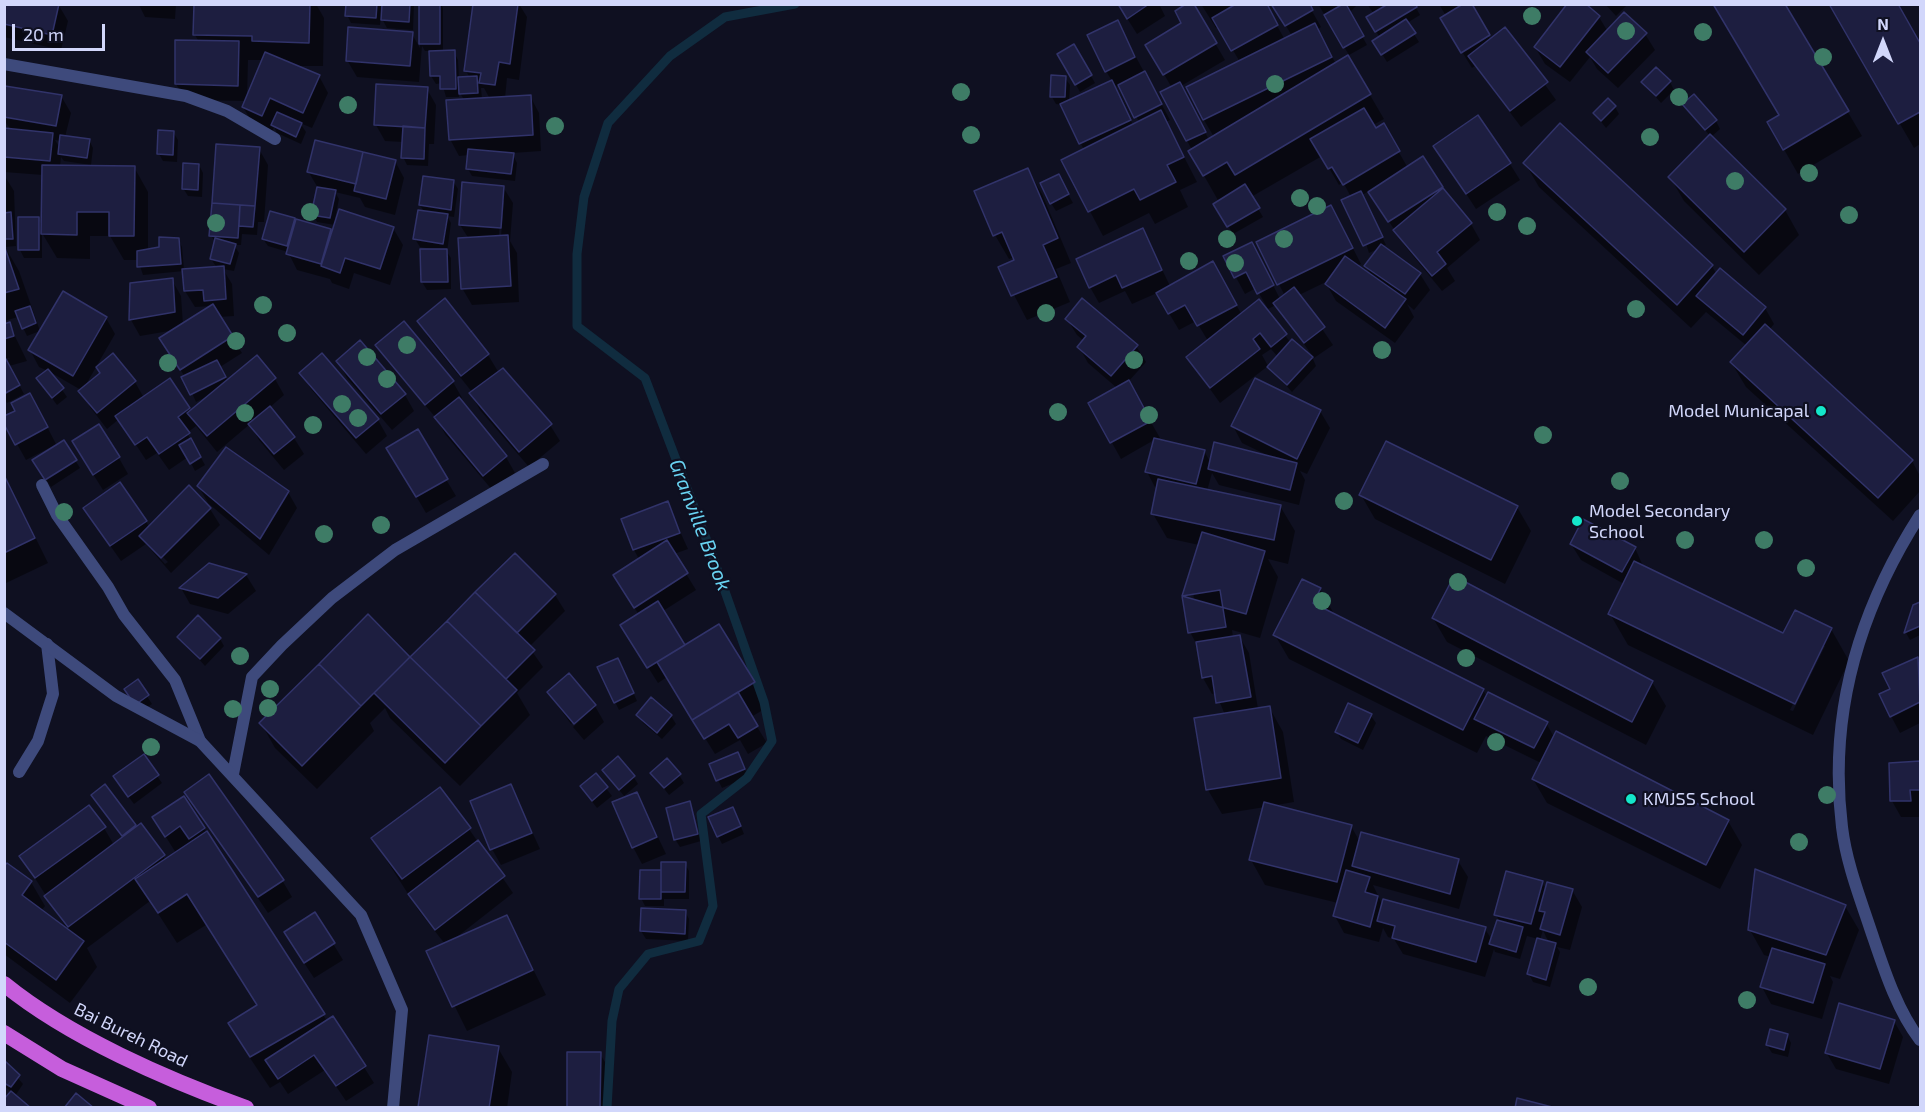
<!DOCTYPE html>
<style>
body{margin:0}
#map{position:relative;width:1925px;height:1112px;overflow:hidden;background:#0f1021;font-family:"Exo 2",sans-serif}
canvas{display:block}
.frame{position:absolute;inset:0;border:6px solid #d2d7fb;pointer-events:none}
.north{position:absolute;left:1853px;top:12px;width:60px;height:60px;-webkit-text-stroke:4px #0f1021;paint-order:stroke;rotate:0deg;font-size:16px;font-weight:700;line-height:24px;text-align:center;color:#d2d7fb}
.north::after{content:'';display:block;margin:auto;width:21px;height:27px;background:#d2d7fb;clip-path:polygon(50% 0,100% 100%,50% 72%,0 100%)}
.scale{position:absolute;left:12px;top:24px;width:93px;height:27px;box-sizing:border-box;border:3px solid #d2d7fb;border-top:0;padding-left:8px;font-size:18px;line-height:21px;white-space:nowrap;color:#d2d7fb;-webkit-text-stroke:4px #0f1021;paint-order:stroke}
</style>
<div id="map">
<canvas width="1925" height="1112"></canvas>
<div class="frame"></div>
<div class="north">N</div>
<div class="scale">20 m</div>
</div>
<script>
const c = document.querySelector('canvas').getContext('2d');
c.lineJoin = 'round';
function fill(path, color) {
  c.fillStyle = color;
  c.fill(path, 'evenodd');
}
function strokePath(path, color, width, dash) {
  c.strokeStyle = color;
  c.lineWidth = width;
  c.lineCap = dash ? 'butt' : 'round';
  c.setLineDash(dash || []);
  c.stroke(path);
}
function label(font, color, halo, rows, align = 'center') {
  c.font = font + ' "Exo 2",sans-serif';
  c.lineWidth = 4.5;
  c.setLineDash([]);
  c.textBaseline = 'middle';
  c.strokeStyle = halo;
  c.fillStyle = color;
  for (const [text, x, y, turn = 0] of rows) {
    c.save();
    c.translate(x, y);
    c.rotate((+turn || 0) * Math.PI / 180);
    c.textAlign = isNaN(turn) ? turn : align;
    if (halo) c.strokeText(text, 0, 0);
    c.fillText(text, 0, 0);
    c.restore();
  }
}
fill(new Path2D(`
 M4,4H58L68,21L61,50L4,37Z
 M127,4H176L175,19L145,17L139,5Z
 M195,4H316L324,18L323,66H294L319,76L328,93L312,128L300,123L306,132L301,144L277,133L274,127L272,132L253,124L243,107L246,101L186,100L176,84L177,41L199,42L195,35ZM248,60H263L247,99Z
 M348,4H414L413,30L387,28L381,17L380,25L351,23L347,15Z
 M420,4H441L443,8V52H454L458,60L459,79L470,78L466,71L474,4H519L527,17L519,80L507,78L505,98L530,96L539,113L541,151L512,153L517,163L515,181L472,176L468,169L469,155L459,156L450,139L464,100L459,91V97H446L442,83L436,84L431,76V51H425L422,46L419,82L357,77L347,60L412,34L420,48ZM481,88H484L490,99H482Z
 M1118,4H1159L1165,16L1137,34Z
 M1192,4L1225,60L1181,86L1209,140L1214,137L1204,120L1240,62L1219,27L1216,28L1201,4H1265L1285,40L1292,36L1273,4H1308L1321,27L1317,30L1336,64L1370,95L1384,119L1373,125L1375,130L1383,125L1408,168L1423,158L1443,190L1471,224L1480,240L1447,268L1455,281L1442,291L1405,246L1369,191L1362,195L1386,245L1382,246L1420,274L1430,290L1414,310L1407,304L1414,317L1395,343L1336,301L1327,285L1330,280L1299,295L1333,345L1314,358L1276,305L1268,309L1256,288L1245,294L1225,257L1261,261L1280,299L1285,296L1258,243L1340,223L1361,264L1357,266L1373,278L1366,266L1380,248L1369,253L1351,197L1343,182L1339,185L1322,156L1251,197L1263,217L1233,234L1215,204L1219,202L1190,151L1192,150L1162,93L1172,88L1147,45L1183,23Z
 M1318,4H1358L1349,13L1367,45L1349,55Z
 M1367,4H1414L1420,15L1407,23L1419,42L1387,62L1374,41L1380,38L1368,18L1374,14Z
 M1439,4H1470L1491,40L1505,29L1556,100L1521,127L1475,66L1472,68L1442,19L1446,16Z
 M1605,4H1628L1616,16Z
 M1784,4L1862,136L1798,174L1769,123L1781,116Z
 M1830,4H1896L1920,46V144L1914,148Z
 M1599,17L1608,32L1645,34L1655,50L1618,88L1597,69L1590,57L1570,82L1545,64L1535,47Z
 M1117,22L1170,120L1166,122L1197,182L1180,190L1188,207L1155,224L1149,213L1103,236L1063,160L1084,150L1062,105L1056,104L1052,97L1065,78L1070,85L1069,102L1112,81L1106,71ZM1120,85L1139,122L1133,125L1114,87Z
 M1074,46L1095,83L1080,92L1059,54Z
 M1643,82H1670L1674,90L1661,103Z
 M6,88L61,96L71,113L65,137L89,140L93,148L91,165L64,161L61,157L60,167H134L148,192V250L161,248L178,239L182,247L184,270L217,268L211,259L216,244L211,235L218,146L259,149L268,165L264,222H258L257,235L242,234L241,245H234L239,253L234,271L223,269L232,284L234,316L219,317L242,353L220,367L228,381L256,357L275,379L284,395L269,408L294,438L304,454L284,470L259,440L250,424L217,452L196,426L187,433L205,465L195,471L188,457L169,470L157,453L146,460L119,419L107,429L90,407L81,390L50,372L67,397L57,405L43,386L48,371L39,367L30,350L106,318L115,334L84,388L135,382L144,398L189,409L191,412L210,395L196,402L185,377L171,355L175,330L140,336L131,320V285L172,280L181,296L183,325L212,306L195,307L185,291L184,271L143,275L138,260H124L110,236H90V259L57,258L42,233V258H24L20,250L38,219L43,227V175L4,172V130H11L4,120ZM55,140L61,141L60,148Z
 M427,89L436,105L434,144H429L428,166L407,165L403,157V142L385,141L376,125Z
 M1684,104L1716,121L1720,129L1711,137L1785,210L1799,235L1759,275L1684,201L1670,177L1710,136Z
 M1615,107L1619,114L1606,128L1595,114Z
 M1561,125L1712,266L1717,275L1765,308L1774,324L1769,330L1912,461L1920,476V491L1893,521L1746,387L1731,362L1747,346L1706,312L1691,328L1539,187L1525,163Z
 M173,132L178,140L177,162L163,161L159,154Z
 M1435,146L1510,164L1520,180L1476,209Z
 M395,161L404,178L395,215L365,207L360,198L335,192L339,199L335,219L393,228L403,245L390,285L354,273L349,289L332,283L330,279L297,270L288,252L268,246L263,239L294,219L296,223L330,230L332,233L335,225L317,222L313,214L318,188L308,171Z
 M199,165L203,173L202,197L188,196L183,188Z
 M1028,170L1042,194L1071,263L1056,269L1070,302L1027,320L1000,268L1016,261L1015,257L1009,259L995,235Z
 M4,175L14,191L16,246L5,247L19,271L40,331L27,336L18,317L4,321Z
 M1058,176L1073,203L1056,211L1051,203Z
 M453,181L458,189L454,217L447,216L451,223L447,252L451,258V289L427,290L422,282L432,249L420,247L415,239L424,212L420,205Z
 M503,187L513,203L510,241L517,253L519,302L472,305L462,288L469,239L460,225ZM501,201H504L501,236H499Z
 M1143,230L1170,286L1212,263L1242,315L1259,302L1291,343L1292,341L1313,359L1316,366L1292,392L1269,367L1278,357L1271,349L1262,355L1268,366L1220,403L1187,357L1208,341L1196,321L1179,330L1157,293L1132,304L1125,291L1099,303L1090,287Z
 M1067,319L1136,346L1146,362L1128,382L1160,438L1156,440L1204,451L1211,463L1269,456L1242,443L1233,426L1320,411L1330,428L1307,474L1300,471L1305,480L1299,505L1219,485L1212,473L1207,491L1280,506L1295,531L1288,564L1268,559L1278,577L1260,638L1232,630L1233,637L1239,636L1249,653L1258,709L1269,707L1283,732L1294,802L1271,806L1351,826L1360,842L1458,861L1468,877L1459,909L1373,885L1383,906L1485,929L1492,940L1500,922L1496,915L1542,882L1546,890H1572L1582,907L1570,950L1557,947L1560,952L1550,987L1533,982L1529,974L1538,939L1527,936L1520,959L1495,952L1494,949L1485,977L1403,954L1394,939L1388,937L1383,928L1379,942L1344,933L1335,916L1338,903L1265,885L1251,860L1265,807L1222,814L1208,790L1225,715L1216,693L1212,694L1203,678L1198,647L1190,632L1199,545L1167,538L1153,514L1156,489L1147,472L1154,440L1121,459L1090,403L1117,388L1088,363L1079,347L1084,341L1077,335ZM1543,930L1546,937L1550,943L1540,940Z
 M419,321L488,355L499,373L550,425L560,441L529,467L480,410L471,394L472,392L428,337Z
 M9,324L27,361L9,366L24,394L7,403L4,398V362L10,358L4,359V326Z
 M377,345L453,382L462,398L459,400L506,457L515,473L493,491L445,434L437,419L387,361Z
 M338,361L405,395L414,411L392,430L347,378Z
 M301,373L378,420L387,436L366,454L311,389Z
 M39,411L57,446L64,442L80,468L51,487L39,468L56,447L55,445L26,460L17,444Z
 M417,431L456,496L426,513L388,448Z
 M83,458H119L128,474L103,490Z
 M4,474L48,563L4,584Z
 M199,487L288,492L297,508L269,555L208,503Z
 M1361,495L1517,507L1531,531L1505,584L1375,519Z
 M667,503L688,549L674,554L696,590L663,611L685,647L754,683L768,707L751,717L767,743L748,754L740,740L715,754L667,677L658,683L632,642L639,615L624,591L639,559L634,550Z
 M210,509L220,525L171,573L146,544L121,561L95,524L146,521L149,527ZM153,547L168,562L165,564L151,549Z
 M1571,544L1635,548L1643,566L1784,635L1831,629L1849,661L1813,735L1628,645L1610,614L1624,584L1581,560ZM1822,646H1825L1793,711L1790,710Z
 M515,555L555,595L565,611L529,647L543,667L517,693L530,715L460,786L390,718L385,708L370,723L374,731L317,789L275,748L261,723L368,617L410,659Z
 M209,565L246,575L256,591L228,614L190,604L181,588Z
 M1320,589L1334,614L1483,690L1487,697L1546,723L1554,737L1728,821L1742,845L1720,889L1547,803L1533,779L1541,763L1486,736L1477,753L1289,659L1275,635Z
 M1920,604V635L1910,640L1906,633L1914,606Z
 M1433,618L1652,682L1666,706L1646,745L1447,642Z
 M179,637L220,639L224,646L205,666Z
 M1918,659L1920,664V723L1900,733L1891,716Z
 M622,668L637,701L619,710L615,702Z
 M137,681L152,704L141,711Z
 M548,692L594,705L571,724Z
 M595,706L604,722L584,740L573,727Z
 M638,715L671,716L676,724L662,739L643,723Z
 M1371,716L1376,723L1363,750L1341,739L1336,731Z
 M143,756L162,783L134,804L119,784Z
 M742,762L748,777L722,788L718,780Z
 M1920,763L1919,817H1901L1892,801L1891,764Z
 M604,771L633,776L638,784L624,796Z
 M652,773L679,775L684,783L669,795Z
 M596,775L612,796L597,808L581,787Z
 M511,786L540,849L501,865L492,849Z
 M186,792L282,880L292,897L268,913Z
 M637,793L666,854L642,864L633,847Z
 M97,803L135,826L166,860L176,853L154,818L204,829L327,1021L333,1018L374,1083L346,1101L325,1070L288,1094L280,1082L270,1088L248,1055L257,1005L206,925L177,943L150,901L87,948L97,967L70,1003L4,954V868L31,882L45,906L41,911L67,929L21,856L104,828L114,845L124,838Z
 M689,803L701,841L680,847L675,839Z
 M737,817L744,834L722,844L718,836Z
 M469,829L513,893L453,940L507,917L546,995L467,1031L428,952L445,944L419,911L373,839Z
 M685,864L689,871V899H664V906H645L641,898L663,872Z
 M1845,906L1859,930L1840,979L1830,976L1833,982L1822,1019L1771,1004L1762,987L1771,957L1764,955L1750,930Z
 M685,911L689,919L688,941L646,939L641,931Z
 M315,914L343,960L314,978L295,949Z
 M1894,1021L1903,1037L1889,1084L1836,1069L1826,1052Z
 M1787,1035L1791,1043L1788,1057L1772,1053L1767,1045Z
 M498,1048L512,1072L507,1108H420Z
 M600,1054L610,1070L609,1108H568Z
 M4,1062L23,1084L15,1096L4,1101L12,1092L4,1086Z`), '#0007');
strokePath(new Path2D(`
 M607,1108L612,1021L619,989L648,954L699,941L713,906L701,814L747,778L772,741L764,702L709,546L645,378L577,326V254L584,197L608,123L670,56L725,17L795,4`), '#102c3f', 9);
const building = new Path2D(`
 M4,4H59L52,35L4,24Z
 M194,4H310L309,43L252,41V36L193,35Z
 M346,4H377L376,18L345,16Z
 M382,4H410L409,22L381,20Z
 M419,4H440V44H419Z
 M473,4H518L510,64L499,62L495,85L479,83L481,73L464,71Z
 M1118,4H1149L1127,19Z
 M1186,4H1194L1217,43L1163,75L1145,45L1181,23L1175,11Z
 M1236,4H1267L1278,25L1231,51L1212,18Z
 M1271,4H1310L1313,10L1285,26Z
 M1343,4H1346L1364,36L1343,48L1324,15Z
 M1388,4H1416L1417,7L1375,32L1366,17Z
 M1463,4H1472L1490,35L1461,53L1440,18Z
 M1567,4H1586L1600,16L1560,67L1534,47Z
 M1713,4H1785L1849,111L1783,150L1767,122L1779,115Z
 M1829,4H1898L1920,43V112L1898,124Z
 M1624,12L1647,33L1608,73L1586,52Z
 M1406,19L1416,33L1381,55L1372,41Z
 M1118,20L1135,57L1105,72L1087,35Z
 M1315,23L1332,57L1203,120L1186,87Z
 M348,27L413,32L410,66L346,61Z
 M1505,27L1548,82L1510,111L1468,56Z
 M175,40L239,41L238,86L175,84Z
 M1074,44L1092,75L1075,85L1057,54Z
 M455,50L456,89H440V76H430L429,51Z
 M265,52L320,75L303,113L270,98L262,116L242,107Z
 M1348,55L1371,94L1235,175L1227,162L1203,176L1188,151Z
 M1656,67L1671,81L1656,96L1641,82Z
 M1145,71L1162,104L1134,118L1118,85Z
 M1051,75L1066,76L1065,97H1050Z
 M477,76L478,93L459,94L458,77Z
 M1112,80L1131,120L1079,144L1060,104Z
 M1180,82L1206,132L1186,141L1160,92Z
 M376,84L428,87L425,128L374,125Z
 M5,86L62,95L56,126L4,117Z
 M1694,94L1717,120L1705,130L1682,104Z
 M531,95L533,135L449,140L446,100Z
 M1608,98L1616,106L1601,121L1593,113Z
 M1364,108L1376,128L1384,123L1400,151L1343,185L1332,167L1328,169L1310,139Z
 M1161,110L1184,157L1167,165L1176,182L1140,200L1134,189L1088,212L1061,160Z
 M277,112L302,123L296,137L271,125Z
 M1478,115L1511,163L1466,194L1433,146Z
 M1560,123L1713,265L1677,305L1523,163Z
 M403,126L425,128L424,159L401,158Z
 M4,128L53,133L50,161L4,157Z
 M158,130L174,131L173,155L157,154Z
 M1710,134L1786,209L1744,252L1668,177Z
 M60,135L90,139L87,158L58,154Z
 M315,140L363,152L356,184L307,172Z
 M216,144L260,147L255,206L212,203Z
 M468,149L514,153L511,174L466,169Z
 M363,152L396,160L386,199L354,191Z
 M1423,156L1443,187L1388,222L1368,192Z
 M183,163L199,164L198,190L182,189Z
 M42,165L135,166L134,236H109V212H77V235L41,234Z
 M1028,168L1058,238L1043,245L1057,277L1011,296L998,267L1014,260L1002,232L993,236L974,191Z
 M1059,174L1069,194L1050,204L1040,183Z
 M423,176L454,180L451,210L419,205Z
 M462,182L504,186L501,228L459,225Z
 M1245,184L1260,208L1227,227L1213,204Z
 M317,187L336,190L330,218L311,215Z
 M1443,188L1472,223L1437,252L1446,264L1432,276L1393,230Z
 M1361,191L1383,237L1363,246L1341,200Z
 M212,203L240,205L238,238L209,236Z
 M240,205L255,206L253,227L239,226Z
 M1331,205L1353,248L1277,285L1256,242Z
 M339,209L394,227L380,269L345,258L340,273L321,266Z
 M418,210L448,214L443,244L413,239Z
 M270,211L295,218L287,246L262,239Z
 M11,212L13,239H4V213Z
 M18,217H39V250H18Z
 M296,219L331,229L321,264L286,254Z
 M1143,228L1162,270L1122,288L1116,275L1089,288L1076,259Z
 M508,235L511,286L461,289L458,238Z
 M159,237L179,238L181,264L137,267V251L159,247Z
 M215,238L236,244L230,264L210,259Z
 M1252,242L1274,285L1257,294L1246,272L1234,278L1223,256Z
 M1381,244L1421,273L1405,294L1364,266Z
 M4,245L19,289L4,293Z
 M420,249H447L448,282H421Z
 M1345,256L1406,299L1385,328L1325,284Z
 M1213,261L1237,305L1197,326L1185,305L1168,314L1156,293Z
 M224,266L226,299L204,301L203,290L184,291L182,269Z
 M1720,268L1766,307L1743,335L1696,296Z
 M173,278L175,312L129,320L130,283Z
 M1294,287L1325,327L1304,343L1273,303Z
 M63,291L107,317L73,376L28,350Z
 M445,298L489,354L461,376L417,321Z
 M1082,298L1138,345L1111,376L1077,347L1086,336L1065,319Z
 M1259,299L1287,334L1271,347L1260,333L1253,339L1260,349L1210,388L1186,357Z
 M213,304L233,336L180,370L159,338Z
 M30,306L36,323L22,329L15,311Z
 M404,321L454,381L425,405L375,345Z
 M10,322L14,336L4,339V324Z
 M1765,324L1913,460L1878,498L1730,362Z
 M1292,339L1313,357L1287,385L1267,367Z
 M360,340L406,394L381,414L336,361Z
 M113,353L136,381L97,413L78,391L100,373L96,367Z
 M322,353L379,419L356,438L299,373Z
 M257,355L276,378L207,436L187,413Z
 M6,359L20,385L4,394V360Z
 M217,360L226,377L190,395L181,377Z
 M503,368L552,424L519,452L469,393Z
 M48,369L64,388L52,398L36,378Z
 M170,378L190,408L178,417L190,433L159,454L147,437L135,445L115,416Z
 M1255,378L1321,410L1297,459L1231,426Z
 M1129,380L1151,421L1110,443L1088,403Z
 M30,393L48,427L15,445L4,424V416L15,411L11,403Z
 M459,397L507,456L483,476L434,417Z
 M270,406L295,437L274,454L248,424Z
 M99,424L120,457L93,475L72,441Z
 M418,429L448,479L416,497L386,448Z
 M191,438L201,457L190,464L179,445Z
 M1154,438L1205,450L1196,484L1145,472Z
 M64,440L77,460L45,480L32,460Z
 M1386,441L1518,506L1491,560L1359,495Z
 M1214,442L1297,463L1290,490L1208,469Z
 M226,447L289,491L260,539L197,486Z
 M4,475L35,538L4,553Z
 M1158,479L1281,505L1274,540L1151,514Z
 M120,482L147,521L110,546L83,508Z
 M189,485L211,508L161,558L139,536Z
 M668,501L680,533L633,550L621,519Z
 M1583,519L1636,547L1622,572L1570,544Z
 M1202,532L1265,551L1246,614L1182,596Z
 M667,540L688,573L634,608L613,575Z
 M515,553L556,594L517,633L475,592Z
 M1634,561L1783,633L1795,610L1832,628L1795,704L1608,614Z
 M209,563L247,574L218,598L179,588Z
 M1454,576L1653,681L1632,722L1432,618Z
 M1302,579L1321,588L1313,603L1484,689L1463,730L1273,635Z
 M1220,590L1226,627L1188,633L1182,596Z
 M475,592L535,650L506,679L447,621Z
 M658,601L685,645L647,668L620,625Z
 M1920,602V626L1904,633L1913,605Z
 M368,614L410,657L361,706L319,664Z
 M198,615L221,638L200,659L177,637Z
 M447,621L517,690L481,726L410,657Z
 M719,624L755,682L692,720L657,662Z
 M1240,635L1251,697L1216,703L1212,676L1202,678L1196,642Z
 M410,657L481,726L445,763L374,693Z
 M1918,657L1920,702L1890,717L1879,694L1890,689L1882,673Z
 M618,658L634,693L614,703L597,667Z
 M319,664L361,706L302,766L259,723Z
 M569,673L596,705L574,724L547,692Z
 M138,679L149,695L135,705L124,689Z
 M738,692L758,726L738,738L729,724L704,739L692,720Z
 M1488,692L1548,722L1534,748L1474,719Z
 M651,697L672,715L657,733L636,715Z
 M1348,703L1372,714L1358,743L1335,732Z
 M1270,706L1281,778L1206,790L1194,718Z
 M1556,731L1729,820L1706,865L1532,779Z
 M738,752L745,769L716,781L709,764Z
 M144,754L159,775L128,797L113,776Z
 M618,756L635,776L619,790L602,770Z
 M667,758L681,774L664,788L650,773Z
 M1920,761V790H1910L1911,801H1890L1889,763Z
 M596,773L608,787L592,801L580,786Z
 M209,774L284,880L258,897L184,792Z
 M105,784L136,825L122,836L91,795Z
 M511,784L532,833L490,850L470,801Z
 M440,787L471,828L402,879L371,838Z
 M637,792L657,837L632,848L612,802Z
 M184,796L205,828L189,839L180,826L165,837L152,817Z
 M690,801L698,834L674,840L666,808Z
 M1264,802L1352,825L1337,882L1249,860Z
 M89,805L106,827L35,878L19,856Z
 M733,807L741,826L717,837L708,817Z
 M141,823L165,855L68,927L44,896Z
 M207,831L325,1014L250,1057L228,1023L257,1005L187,894L158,913L135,879Z
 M1361,832L1459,859L1450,894L1352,866Z
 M478,840L505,876L435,930L408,894Z
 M661,862H686L685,892H661Z
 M7,863L32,881L22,895L84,941L56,980L4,942V866Z
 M1755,869L1846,905L1826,955L1748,930Z
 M640,870H661V899H639Z
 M1346,870L1370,877L1365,892L1378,896L1370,927L1333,916Z
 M1506,871L1543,881L1531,924L1494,915Z
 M1547,882L1573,889L1560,935L1540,929L1545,912L1539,911Z
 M1383,899L1486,927L1476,962L1392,938L1395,926L1377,921Z
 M641,908L686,910L685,934L640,931Z
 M315,912L335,943L304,963L284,932Z
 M507,915L533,970L452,1007L426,951Z
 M1497,920L1523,927L1516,952L1489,944Z
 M1537,938L1556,943L1546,980L1527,974Z
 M1772,948L1825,964L1813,1003L1760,987Z
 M1839,1003L1895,1020L1880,1069L1825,1053Z
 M333,1016L366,1066L336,1086L314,1055L278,1079L265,1060Z
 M1770,1029L1788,1034L1784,1050L1766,1045Z
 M429,1035L499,1046L489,1108L418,1107Z
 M567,1052H601L600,1108H567Z
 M4,1060L20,1075L11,1087L4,1083Z
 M11,1091L31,1108H4V1099Z
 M76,1093L94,1108H64Z
 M1517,1098L1556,1108H1515Z`);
fill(building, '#1d1e40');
strokePath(building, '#31336a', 1.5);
strokePath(new Path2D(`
 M42,485L57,515L108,587L124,615L175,680L200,741
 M19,772L38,741L53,694L47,644
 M233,774L252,677L282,645L332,598L395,550L543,464`), '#3e4a7c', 12);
strokePath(new Path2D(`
 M4,64L186,96L227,111L275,139
 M1920,515C1859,610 1828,713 1842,827C1846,861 1859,895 1870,928C1883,966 1896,1009 1920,1040
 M4,613L116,696L200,741L361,915L402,1010L393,1108`), '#3e4a7c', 12);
strokePath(new Path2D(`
 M4,984C69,1037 168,1080 246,1108
 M4,1033L62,1069L149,1108`), '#c65edc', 16);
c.fillStyle = '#3e7c66';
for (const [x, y] of [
 [1532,16],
 [1626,31],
 [1703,32],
 [1823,57],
 [1275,84],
 [961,92],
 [1679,97],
 [348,105],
 [555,126],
 [971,135],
 [1650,137],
 [1809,173],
 [1735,181],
 [1300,198],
 [1317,206],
 [310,212],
 [1497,212],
 [1849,215],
 [216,223],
 [1527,226],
 [1227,239],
 [1284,239],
 [1189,261],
 [1235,263],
 [263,305],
 [1636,309],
 [1046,313],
 [287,333],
 [236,341],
 [407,345],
 [1382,350],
 [367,357],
 [1134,360],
 [168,363],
 [387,379],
 [342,404],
 [1058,412],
 [245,413],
 [1149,415],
 [358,418],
 [313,425],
 [1543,435],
 [1620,481],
 [1344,501],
 [64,512],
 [381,525],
 [324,534],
 [1685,540],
 [1764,540],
 [1806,568],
 [1458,582],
 [1322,601],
 [240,656],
 [1466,658],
 [270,689],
 [268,708],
 [233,709],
 [1496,742],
 [151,747],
 [1827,795],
 [1799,842],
 [1588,987],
 [1747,1000]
]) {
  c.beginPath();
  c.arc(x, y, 9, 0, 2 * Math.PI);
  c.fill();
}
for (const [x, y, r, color] of [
 [1821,411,6,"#14e6ca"],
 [1577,521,6,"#14e6ca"],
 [1631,799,6,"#14e6ca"]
]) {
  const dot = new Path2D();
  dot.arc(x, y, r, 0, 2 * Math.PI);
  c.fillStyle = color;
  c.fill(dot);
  strokePath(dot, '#0f1021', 2);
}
label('18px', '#d2d7fb', '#0f1021', [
 ["Model Municapal",1809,411,"right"],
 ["Model Secondary",1589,511],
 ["School",1589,532],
 ["KMJSS School",1643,799]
], 'left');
label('18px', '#d2d7fb', '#0f1021', [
 ["Bai Bureh Road",131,1035,26]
]);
label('italic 20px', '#69d3f2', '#0f1021', [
 ["Granville Brook",700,525,69]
]);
</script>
